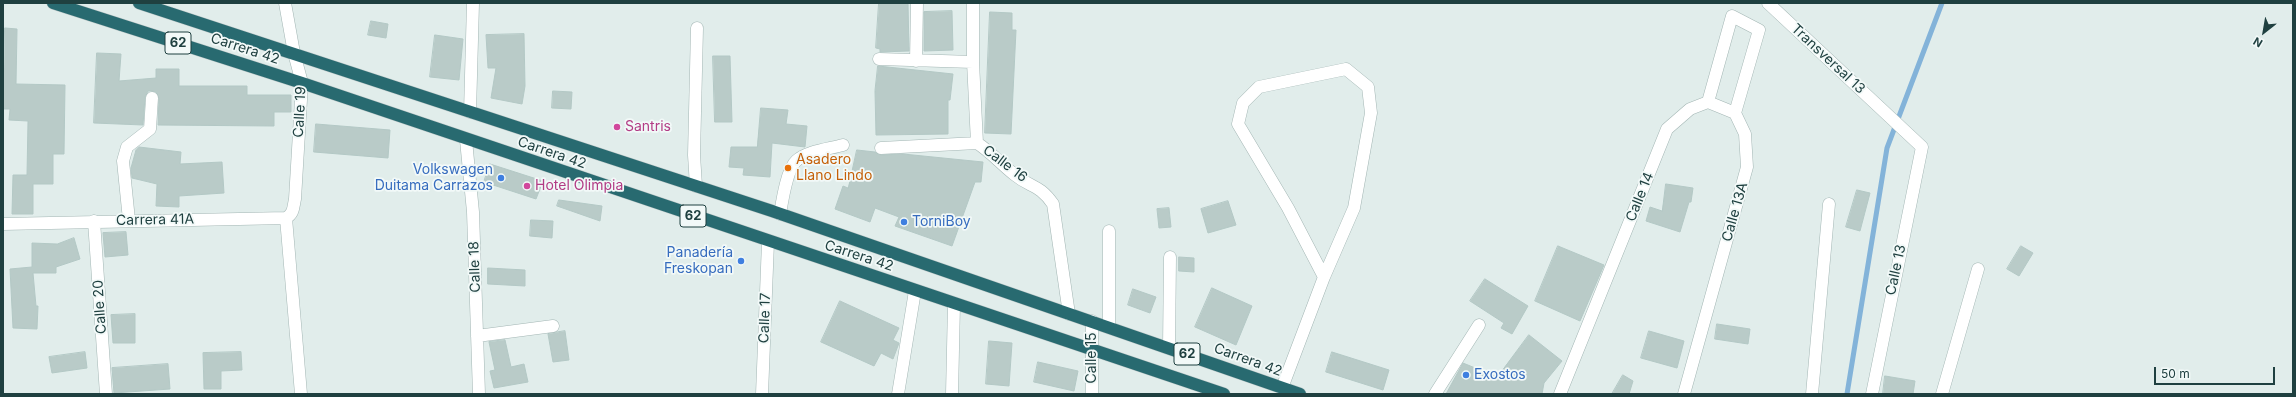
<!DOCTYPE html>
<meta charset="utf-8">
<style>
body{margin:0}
#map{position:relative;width:2296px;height:397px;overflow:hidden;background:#e1edeb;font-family:Inter,sans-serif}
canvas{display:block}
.frame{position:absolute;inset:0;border:4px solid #1f4040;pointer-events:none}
.north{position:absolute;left:2244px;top:12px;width:40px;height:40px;-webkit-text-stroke:3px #f2f9f8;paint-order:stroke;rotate:211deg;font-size:11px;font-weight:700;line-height:16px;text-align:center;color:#1f4040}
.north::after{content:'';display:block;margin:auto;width:14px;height:18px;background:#1f4040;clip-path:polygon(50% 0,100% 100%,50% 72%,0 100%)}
.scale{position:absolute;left:2154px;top:367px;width:121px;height:18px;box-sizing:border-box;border:2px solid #1f4040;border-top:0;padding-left:5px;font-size:12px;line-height:14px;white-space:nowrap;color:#1f4040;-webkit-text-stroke:3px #f2f9f8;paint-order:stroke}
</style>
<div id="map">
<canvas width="2296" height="397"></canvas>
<div class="frame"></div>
<div class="north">N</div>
<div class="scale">50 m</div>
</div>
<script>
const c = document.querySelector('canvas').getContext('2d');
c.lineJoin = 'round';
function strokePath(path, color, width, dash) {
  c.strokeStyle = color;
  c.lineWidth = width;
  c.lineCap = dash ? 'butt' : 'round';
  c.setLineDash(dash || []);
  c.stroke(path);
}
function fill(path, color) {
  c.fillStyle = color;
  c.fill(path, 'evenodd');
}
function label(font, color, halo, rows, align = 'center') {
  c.font = font + ' Inter,sans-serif';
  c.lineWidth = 3.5;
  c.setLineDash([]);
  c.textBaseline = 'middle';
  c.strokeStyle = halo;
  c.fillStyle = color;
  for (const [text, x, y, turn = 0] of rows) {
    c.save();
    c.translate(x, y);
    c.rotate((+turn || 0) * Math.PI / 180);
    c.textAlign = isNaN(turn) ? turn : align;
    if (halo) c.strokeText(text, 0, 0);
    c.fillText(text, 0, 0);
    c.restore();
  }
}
strokePath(new Path2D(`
 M1847,394L1887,148L1942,3`), '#83b3d9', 5);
const building = new Path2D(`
 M879,3H908L909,51L880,52V49L876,48Z
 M952,11L953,50L924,51V12Z
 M990,12L1012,13V30H1016L1011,134L985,133Z
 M371,21L388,24L386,38L368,35Z
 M5,28L17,29L16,84L65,85L64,154H53V184H33V214H12L13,175H27L28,121L9,120L10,109H3Z
 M524,34L525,86L522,104L491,98L496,68H488L486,35Z
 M435,35L463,39L459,80L430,77Z
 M97,53L121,54L119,81L156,78V69H179V86H247V95H291V112H274V126L158,125L159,98L156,92L152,91H148L145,97L143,125L94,123Z
 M713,56H730L732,122H715Z
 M878,66L953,74L950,100H948V134L876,135L875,91Z
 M553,91L572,92L571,109L552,108Z
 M761,108L788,110L786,124L807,126L805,147L772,143L770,177L743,175L744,168L729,167L731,147H757Z
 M316,124L390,130L388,158L314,152Z
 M139,147L181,152L180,164L222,162L224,193L179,196V207L156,206L157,184L132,178L131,168L136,150Z
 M857,150L875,152L881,155L903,154L983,162L981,182H975L952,246L895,226L899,217L875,208L870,222L835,209L843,186L848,188Z
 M490,164L543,181L536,199L484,182Z
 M1666,184L1693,188L1691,202H1689L1680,232L1646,221L1650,207L1662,211Z
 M1857,190L1870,193L1860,231L1846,227Z
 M559,200L602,206L600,221L557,206Z
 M1228,201L1236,225L1208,233L1201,209Z
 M1169,208L1171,227L1159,228L1157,209Z
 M531,220L553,221L552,238L530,236Z
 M126,232L128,255L105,257L103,233Z
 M74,238L80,259L56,267V273H33L36,306H38L37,329L13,328L10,269L32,267V243L57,244Z
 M1558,246L1604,265L1580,321L1535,301Z
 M2021,246L2033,253L2019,276L2007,269Z
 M1179,257L1194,258V272L1179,271Z
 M488,268L525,270V286L488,284Z
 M1485,279L1528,306L1512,334L1501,328L1504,323L1470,301Z
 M1212,288L1252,306L1236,345L1195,327Z
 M1133,289L1156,297L1150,313L1128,305Z
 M840,301L899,328L893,340L899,343L893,359L881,353L874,366L821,342Z
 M135,314V343H113L111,315Z
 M1717,324L1750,329L1748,344L1715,339Z
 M565,331L569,360L553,362L548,334Z
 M1649,331L1684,341L1677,368L1641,358Z
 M1529,335L1562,361L1544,383L1542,394H1446L1463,363L1497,377Z
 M505,340L511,367L524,364L528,382L494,388L490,371L495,370L489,342Z
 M989,341L1012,343L1009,386L986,384Z
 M85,352L87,368L52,373L49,357Z
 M241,352L242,370L221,371V389H204L203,353Z
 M1332,352L1389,370L1383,390L1326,372Z
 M1038,362L1078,371L1074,391L1034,382Z
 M168,364L170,389L114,393L112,368Z
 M1623,375L1633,381L1629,394H1612Z
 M1885,376L1915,381L1913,394H1883Z`);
fill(building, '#b9cbc8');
strokePath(building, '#b3c8c5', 1);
const minor = new Path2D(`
 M973,3V62L977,143
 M1768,3L1922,147L1872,394
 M879,59L973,62
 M916,61L917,3
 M1708,102L1735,113
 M470,112L473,3
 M466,140L473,212L479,394
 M977,143C991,152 1001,164 1015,175C1031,188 1039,184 1053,204L1069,314
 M881,148L977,143
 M696,186L694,155L697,28
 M780,214C782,202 787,169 796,161C807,151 829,149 843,145
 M286,218L301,394
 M129,220L123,161L127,147L150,129L152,98
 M94,221L106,394
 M3,224L286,218C294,213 293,208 295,199L302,83L294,53L285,3
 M1092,321V394
 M1109,327V231
 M477,336L553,326
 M1169,348L1170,257
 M1282,388L1324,277L1354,208L1371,113L1368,87L1346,69L1259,87L1243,103L1238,124L1288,208L1324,277
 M762,394L768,242
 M898,394L915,291
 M952,394L954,304
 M1435,394L1479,325
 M1560,394L1667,129L1690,109L1708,102L1732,16L1759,30L1735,113L1745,134L1747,167L1684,394
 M1812,394L1829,204
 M1942,394L1978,269`);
const highway = new Path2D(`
 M53,3L302,83L1224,394
 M139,3L772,211L1300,394`);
strokePath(minor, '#a3b6b4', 13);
strokePath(highway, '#c0caca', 13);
strokePath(minor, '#fff', 12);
strokePath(highway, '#286a70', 12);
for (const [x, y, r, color] of [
 [617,127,4,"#d1479c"],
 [788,168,4,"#e8710a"],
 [501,178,4,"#3f7fe0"],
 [527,186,4,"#d1479c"],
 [904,222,4,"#3f7fe0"],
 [741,261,4,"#3f7fe0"],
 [1466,375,4,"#3f7fe0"]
]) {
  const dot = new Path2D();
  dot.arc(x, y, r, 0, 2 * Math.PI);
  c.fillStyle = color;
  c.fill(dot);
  strokePath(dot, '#f2f9f8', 1.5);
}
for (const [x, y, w] of [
 [178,43,26],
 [693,216,26],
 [1187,354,26]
]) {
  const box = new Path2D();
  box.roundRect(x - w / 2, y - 11, w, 22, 3);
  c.fillStyle = '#f2f9f8';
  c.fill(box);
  strokePath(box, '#1f4040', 1);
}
label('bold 13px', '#1f4040', null, [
 ["62",178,43],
 ["62",693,216],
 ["62",1187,354]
]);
label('14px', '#1f4040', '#f2f9f8', [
 ["Carrera 42",245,49,18],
 ["Transversal 13",1828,59,43],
 ["Calle 19",300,112,-87],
 ["Carrera 42",552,153,19],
 ["Calle 16",1005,164,37],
 ["Calle 14",1640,197,-68],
 ["Calle 13A",1735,212,-74],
 ["Carrera 41A",155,220,-1],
 ["Carrera 42",859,256,18],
 ["Calle 18",475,267,-92],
 ["Calle 13",1896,270,-78],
 ["Calle 20",100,307,-94],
 ["Calle 17",765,318,-88],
 ["Calle 15",1092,358,-90],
 ["Carrera 42",1248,360,20]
]);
label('14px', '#b23c85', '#f2f9f8', [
 ["Santris",625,127],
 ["Hotel Olimpia",535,186]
], 'left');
label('14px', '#c56008', '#f2f9f8', [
 ["Asadero",796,160],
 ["Llano Lindo",796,176]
], 'left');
label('14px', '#366cbe', '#f2f9f8', [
 ["Volkswagen",493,170],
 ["Duitama Carrazos",493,186],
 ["TorniBoy",912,222,"left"],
 ["Panadería",733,253],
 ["Freskopan",733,269],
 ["Exostos",1474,375,"left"]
], 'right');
</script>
